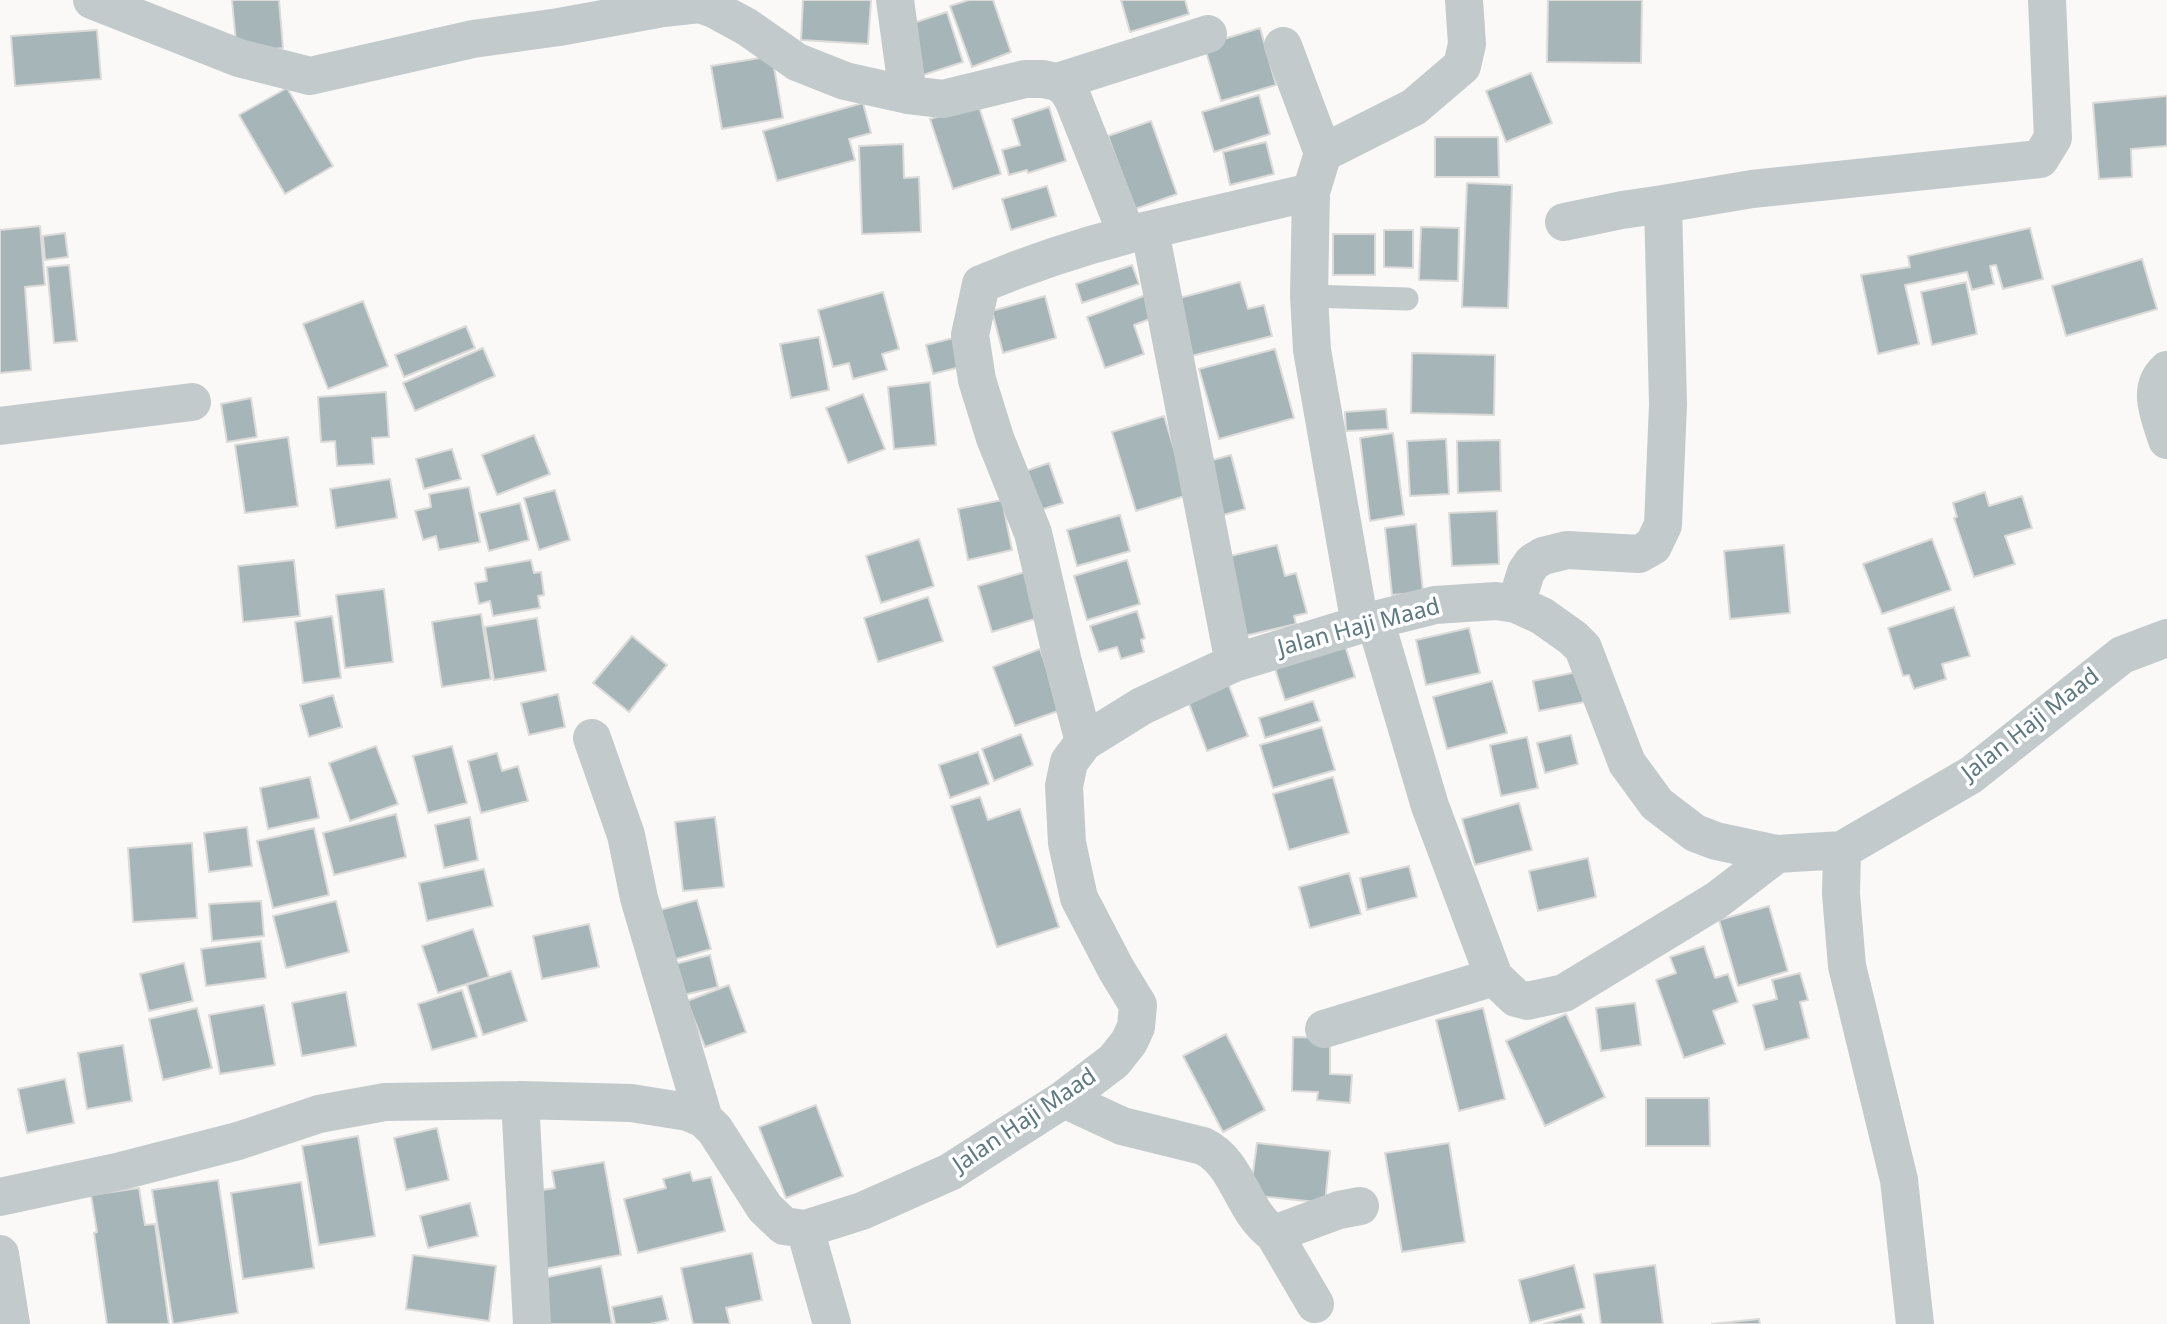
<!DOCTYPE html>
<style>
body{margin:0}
canvas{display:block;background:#faf9f7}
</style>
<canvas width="2167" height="1324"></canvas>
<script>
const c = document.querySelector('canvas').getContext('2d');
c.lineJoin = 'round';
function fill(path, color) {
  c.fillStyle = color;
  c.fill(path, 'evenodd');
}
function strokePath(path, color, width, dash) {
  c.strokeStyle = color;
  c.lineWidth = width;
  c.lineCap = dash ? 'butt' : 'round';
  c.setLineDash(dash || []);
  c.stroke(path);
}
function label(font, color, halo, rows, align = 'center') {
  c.font = font + ' "Noto Sans",sans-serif';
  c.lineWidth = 7;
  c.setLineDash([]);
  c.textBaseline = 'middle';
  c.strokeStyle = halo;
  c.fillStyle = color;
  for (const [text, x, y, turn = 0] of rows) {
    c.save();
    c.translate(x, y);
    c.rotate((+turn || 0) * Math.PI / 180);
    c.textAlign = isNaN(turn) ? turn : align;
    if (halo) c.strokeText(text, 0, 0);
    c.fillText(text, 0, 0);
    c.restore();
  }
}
const building = new Path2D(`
 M232,0H279L283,48L237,53Z
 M803,0H871L868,44L801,40Z
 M969,0H993L1011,52L972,67L950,6Z
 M1121,0H1185L1189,14L1130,32Z
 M1548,0H1642L1641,63L1547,62Z
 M947,12L963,62L917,77L901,27Z
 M1260,28L1276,85L1221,101L1204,45Z
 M97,30L101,79L15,86L11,36Z
 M772,56L783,118L722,129L711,66Z
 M1531,73L1552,123L1506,142L1486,91Z
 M287,88L333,166L285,194L239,115Z
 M1259,95L1270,134L1214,152L1202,112Z
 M2167,96V146L2131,149L2132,177L2099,179L2093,103Z
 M863,103L871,133L849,139L855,160L777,181L763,131Z
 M978,104L1001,174L953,189L930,119Z
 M1049,107L1066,161L1028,173L1027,170L1009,175L1002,150L1020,145L1012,119Z
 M1151,121L1177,194L1135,209L1108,136Z
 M1435,137H1498L1499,177H1435Z
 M1266,142L1274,174L1230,185L1223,152Z
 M903,144L904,178L919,177L921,232L862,234L859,146Z
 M1467,183L1512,185L1508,308L1462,307Z
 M1047,186L1056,216L1011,230L1002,199Z
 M40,226L45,285L25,287L31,370L0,373V230Z
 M1421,227L1459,228L1458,281L1419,280Z
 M2030,228L2043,279L2003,289L1996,265L1990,266L1994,284L1972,290L1967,272L1905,285L1919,344L1878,354L1861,275L1910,267L1908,256Z
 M1384,230H1413V268L1384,267Z
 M65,233L68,257L45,260L43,236Z
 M1333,234H1375V275H1333Z
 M2142,259L2157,309L2066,336L2052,286Z
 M69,265L77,341L54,343L47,267Z
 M1132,265L1139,284L1082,303L1076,284Z
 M1240,282L1248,309L1264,305L1272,336L1191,356L1176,299Z
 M1966,282L1977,334L1932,345L1921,292Z
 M883,292L899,349L882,354L887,370L853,379L849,363L833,367L818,310Z
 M1146,295L1155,317L1134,325L1144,354L1105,368L1087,317Z
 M1045,296L1056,338L1003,353L992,311Z
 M363,301L388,366L328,389L303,324Z
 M466,326L475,348L404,377L395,355Z
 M819,337L829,390L791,398L780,344Z
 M957,337L964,366L933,374L926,345Z
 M483,348L495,376L415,411L403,383Z
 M1275,349L1294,418L1219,439L1199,369Z
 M1412,353L1495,355L1494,415L1411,413Z
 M930,382L936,445L894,449L888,387Z
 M386,392L389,437L372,438L374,464L337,466L335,441L321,442L318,397Z
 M863,394L885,449L848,463L826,408Z
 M251,398L257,437L227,442L221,404Z
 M1386,409L1388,429L1346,431L1345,412Z
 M1164,416L1188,495L1136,511L1112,432Z
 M1393,433L1404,515L1370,521L1360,438Z
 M534,435L550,474L497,495L482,455Z
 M288,437L298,506L245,513L235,445Z
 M1446,439L1449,494L1410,496L1407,441Z
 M1500,440L1501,491L1458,493L1457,441Z
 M452,449L461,479L424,489L416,459Z
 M1231,455L1245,509L1216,517L1202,463Z
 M1049,463L1063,503L1030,513L1017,474Z
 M390,479L397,518L336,528L330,489Z
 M469,487L480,542L439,550L436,536L423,540L415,511L431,507L429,494Z
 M555,490L570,540L539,550L524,498Z
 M1985,492L1989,506L2022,496L2032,528L2005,536L2015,564L1974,577L1954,518L1957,517L1953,503Z
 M1002,500L1012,550L968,560L958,509Z
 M520,503L529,540L489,551L479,513Z
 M1497,511L1499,564L1452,566L1449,513Z
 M1120,515L1130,551L1077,566L1067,530Z
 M1416,524L1423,592L1392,595L1385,528Z
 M919,539L934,586L881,603L866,556Z
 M1932,539L1951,590L1882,614L1863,564Z
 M1277,545L1285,576L1296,573L1307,613L1294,616L1296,624L1244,636L1226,557Z
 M1784,545L1790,613L1730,619L1724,551Z
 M294,560L300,616L243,622L238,566Z
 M531,560L534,573L541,572L544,595L538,596L540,608L493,616L490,601L479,604L475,583L487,581L485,568Z
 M1127,560L1140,604L1087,620L1074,576Z
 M1025,572L1038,618L992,632L978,586Z
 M384,589L393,662L345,668L336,595Z
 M928,597L943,641L878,662L864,618Z
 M1954,607L1970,656L1942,664L1946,679L1914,689L1909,675L1903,676L1888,628Z
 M1137,611L1145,638L1141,640L1144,652L1121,659L1117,647L1099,652L1090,626Z
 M481,614L491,679L442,687L432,622Z
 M332,616L341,678L303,683L295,622Z
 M537,618L546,671L494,680L485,627Z
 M1469,628L1480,673L1426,685L1416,640Z
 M1341,633L1355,677L1285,700L1271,656Z
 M632,636L667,665L629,712L593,683Z
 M1040,649L1061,710L1015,726L993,667Z
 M1577,672L1584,702L1539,711L1533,681Z
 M1226,678L1248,736L1207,751L1185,693Z
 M1492,681L1507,733L1447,749L1433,697Z
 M558,694L565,727L529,735L521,703Z
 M333,695L342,727L309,737L300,705Z
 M1313,701L1320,721L1265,738L1259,718Z
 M1322,727L1335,770L1273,788L1260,745Z
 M1021,734L1033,765L994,781L982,749Z
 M1571,735L1578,764L1545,773L1537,743Z
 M1527,737L1538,788L1501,796L1490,745Z
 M376,746L398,804L350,821L329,763Z
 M452,746L467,803L428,813L413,756Z
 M978,752L989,784L950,798L939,765Z
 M497,753L502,771L518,766L528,801L481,813L468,761Z
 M310,777L319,818L268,829L260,788Z
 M1333,777L1349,833L1289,850L1273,794Z
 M980,797L988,820L1020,809L1059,927L997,947L951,806Z
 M1519,803L1532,850L1475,865L1462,819Z
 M396,814L406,857L334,875L323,833Z
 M470,817L478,860L444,868L435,825Z
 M715,817L724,887L683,891L675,822Z
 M247,827L252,866L209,872L204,833Z
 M314,828L329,895L273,908L257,841Z
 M192,843L197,918L133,922L128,848Z
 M1588,858L1596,897L1538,911L1529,871Z
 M1409,866L1417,897L1367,910L1360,878Z
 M484,869L493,906L427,921L419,883Z
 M1349,873L1361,914L1310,928L1299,887Z
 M697,900L711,949L662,963L649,913Z
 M261,901L264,936L212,941L209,904Z
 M336,901L349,952L286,968L273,916Z
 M1769,906L1788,971L1738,986L1719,920Z
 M589,924L599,967L542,979L533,936Z
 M473,929L489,977L438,993L422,946Z
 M261,941L266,978L206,986L201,949Z
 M1704,946L1715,978L1728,974L1738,1002L1713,1011L1725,1044L1684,1058L1656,980L1676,973L1670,957Z
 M710,955L718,987L679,996L671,965Z
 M184,963L193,1001L149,1011L140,974Z
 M511,971L527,1021L483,1035L467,985Z
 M1800,973L1808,1000L1800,1002L1809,1038L1765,1050L1753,1005L1777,999L1772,980Z
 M729,985L746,1032L705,1047L687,1001Z
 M462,990L477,1037L432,1050L418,1004Z
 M346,992L356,1046L302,1056L292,1003Z
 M1635,1003L1641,1045L1601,1051L1596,1008Z
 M264,1005L275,1065L220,1074L209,1015Z
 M197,1008L212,1068L163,1080L149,1019Z
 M1483,1008L1505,1099L1459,1111L1436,1020Z
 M1566,1014L1605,1097L1545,1126L1506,1041Z
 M1226,1034L1265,1110L1223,1132L1183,1056Z
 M1293,1037L1330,1038V1074L1352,1075L1350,1103L1317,1100L1318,1092L1292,1091Z
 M123,1045L132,1101L87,1109L78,1053Z
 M65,1079L74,1123L27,1133L18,1089Z
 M1646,1098H1709L1710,1146H1646Z
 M816,1105L843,1176L786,1198L759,1127Z
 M437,1128L449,1180L406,1190L394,1138Z
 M358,1136L375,1236L319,1245L302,1146Z
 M1257,1143L1330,1151L1325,1203L1250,1195Z
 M1449,1143L1465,1242L1402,1252L1385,1153Z
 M604,1162L621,1255L544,1269L530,1192L555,1188L552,1171Z
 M690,1172L693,1181L711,1177L725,1231L638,1253L624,1199L666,1188L663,1179Z
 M218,1180L238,1313L173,1324L152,1190Z
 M301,1182L314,1268L243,1279L231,1193Z
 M139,1188L145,1225L155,1224L169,1324H107L94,1233L97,1232L91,1195Z
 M470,1203L478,1236L428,1248L420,1216Z
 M752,1253L762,1300L726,1308L730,1324H693L681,1268Z
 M413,1255L496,1266L489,1321L406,1309Z
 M1574,1265L1585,1308L1530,1323L1519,1280Z
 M1655,1265L1663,1324H1601L1594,1274Z
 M601,1266L612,1324H544L533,1280Z
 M662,1296L668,1320L650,1324H615L612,1307Z
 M1581,1314L1584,1324H1544Z
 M1759,1319L1760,1324H1712Z`);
fill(building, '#a6b5b8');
strokePath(building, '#dcdbd9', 2);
strokePath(new Path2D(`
 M1309,296L1407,299`), '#c2cacc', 23);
strokePath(new Path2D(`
 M92,0L239,58L310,76L473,39L559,27L663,8L700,4L714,9L747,27L797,62L845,81L908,95L943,99L1025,79H1043L1057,82L1066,88L1073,99L1127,235L1311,192L1309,296L1312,350L1360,625
 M895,0L908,95
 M1283,46L1323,153
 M1057,82L1208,34
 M1311,192L1323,153L1414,107L1462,66L1467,44L1464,0
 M1564,222L1622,210L1663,204
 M1150,231L1234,663
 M2167,370C2146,389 2160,417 2167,440
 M0,426L192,402
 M1516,604L1526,572L1533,562L1543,556L1567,550L1639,554L1653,546L1663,525L1668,404L1663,204L1752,189L2040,159L2053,138L2047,0
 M1375,620L1430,806L1494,977
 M592,738L626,835L639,898L704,1119
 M1084,742L1062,658L1033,533L995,438L977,380L970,335L981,284C1029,264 1077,248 1127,235
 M1842,850L1841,894L1847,966L1899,1180L1915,1324
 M1324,1029L1494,977L1516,998L1527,1001L1564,993L1717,900L1777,854
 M1064,1099L1122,1126L1203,1146C1239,1163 1241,1211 1274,1234L1339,1210L1360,1206
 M520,1100L532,1324
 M0,1197L121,1171L238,1141L319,1114L385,1102L520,1100L631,1103L688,1112L704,1119L715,1130L765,1208L784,1226L805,1229L862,1211L950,1172L1064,1099L1114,1061L1129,1042L1136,1027L1138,1005L1116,969L1079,898L1067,843L1064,786L1069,762L1084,742L1142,706L1234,663L1375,620L1435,605L1496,601L1516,604L1542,616L1573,638L1583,648L1627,763L1657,804L1695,833L1716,841L1777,854L1842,850L1971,775L2122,655L2167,638
 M805,1229L832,1324
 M1274,1234L1315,1304
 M0,1254L11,1324`), '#c2cacc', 38);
label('23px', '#5e787f', '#fff', [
 ["Jalan Haji Maad",1359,628,-15],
 ["Jalan Haji Maad",2031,725,-38],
 ["Jalan Haji Maad",1025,1121,-34]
]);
</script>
